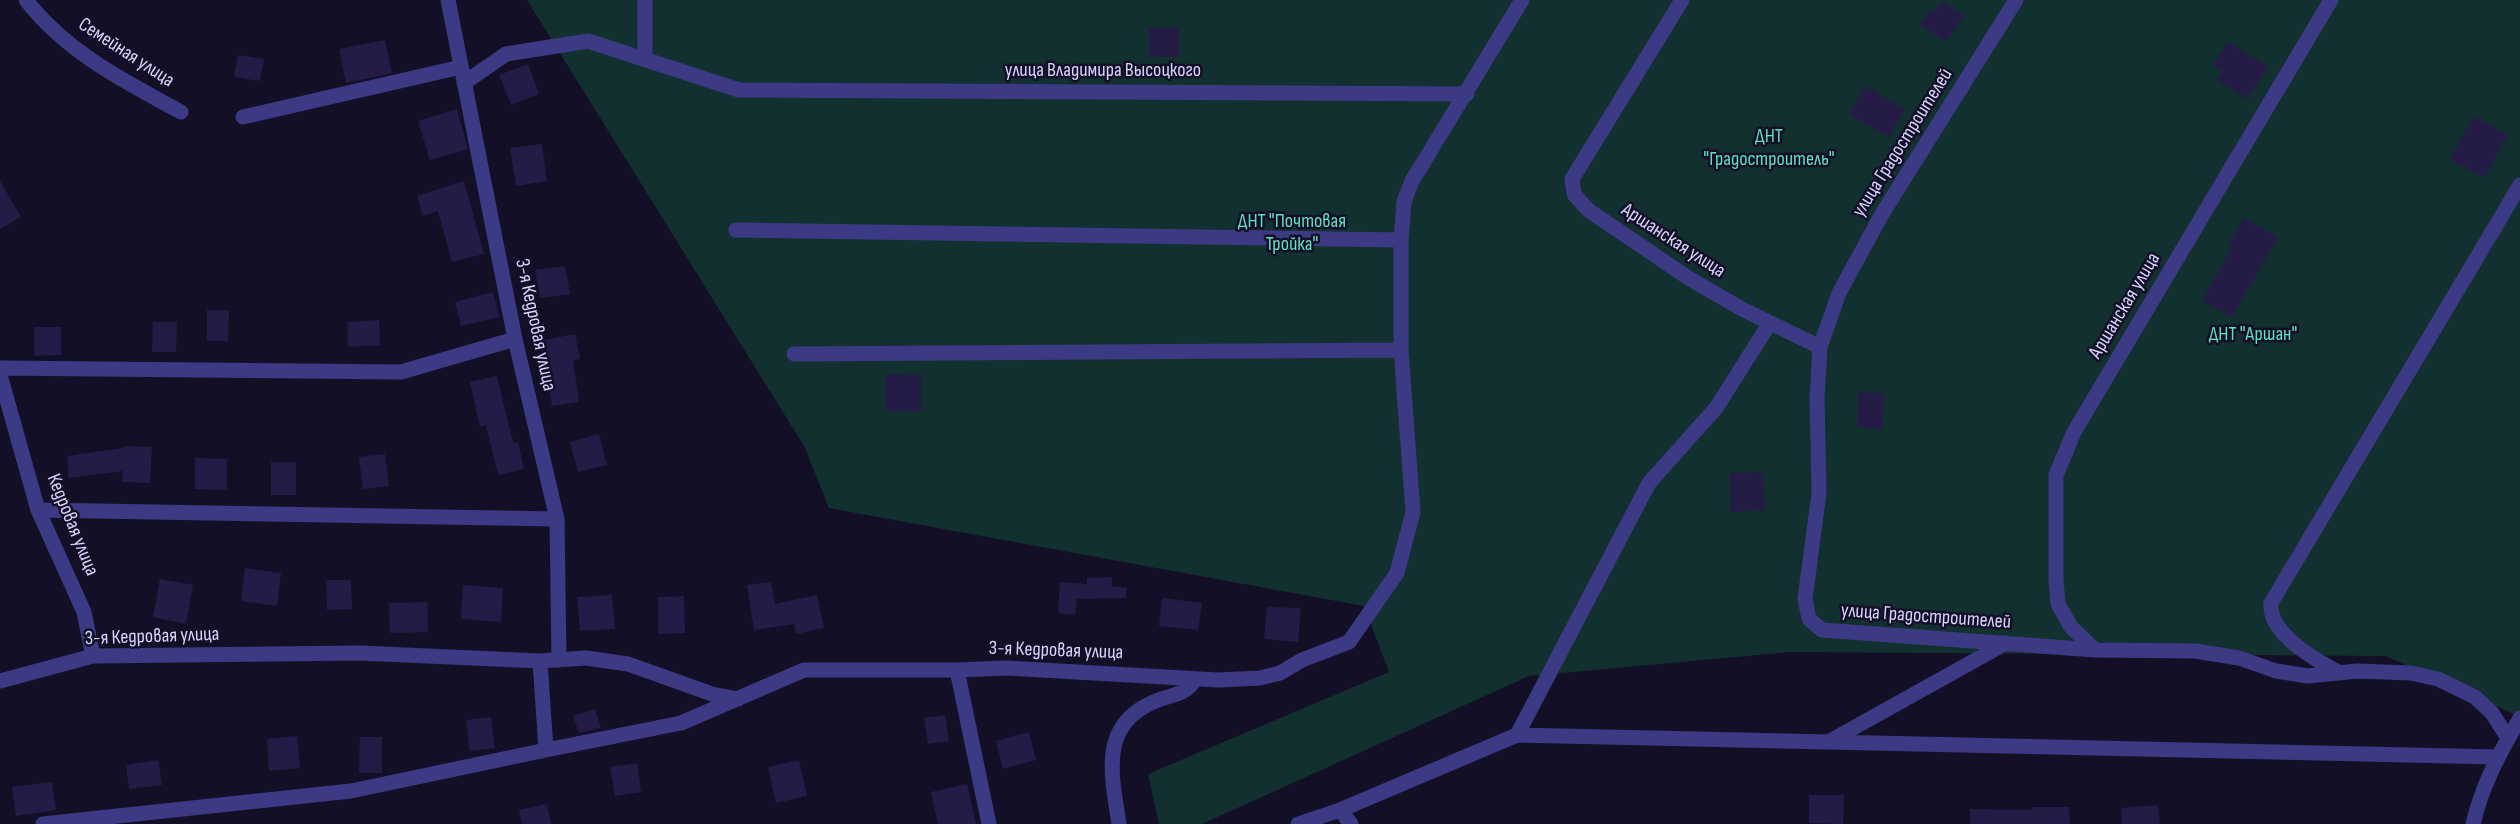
<!DOCTYPE html>
<meta charset="utf-8">
<style>
body{margin:0}
canvas{display:block;background:#130f26}
</style>
<canvas width="2520" height="824"></canvas>
<script>
const c = document.querySelector('canvas').getContext('2d');
c.lineJoin = 'round';
function fill(path, color) {
  c.fillStyle = color;
  c.fill(path, 'evenodd');
}
function strokePath(path, color, width, dash) {
  c.strokeStyle = color;
  c.lineWidth = width;
  c.lineCap = dash ? 'butt' : 'round';
  c.setLineDash(dash || []);
  c.stroke(path);
}
function label(font, color, halo, rows, align = 'center') {
  c.font = font + ' "Sofia Sans Condensed",sans-serif';
  c.lineWidth = 5;
  c.setLineDash([]);
  c.textBaseline = 'middle';
  c.strokeStyle = halo;
  c.fillStyle = color;
  for (const [text, x, y, turn = 0] of rows) {
    c.save();
    c.translate(x, y);
    c.rotate((+turn || 0) * Math.PI / 180);
    c.textAlign = isNaN(turn) ? turn : align;
    if (halo) c.strokeText(text, 0, 0);
    c.fillText(text, 0, 0);
    c.restore();
  }
}
fill(new Path2D(`
 M527,0H2520V717L2386,656L1790,652L1529,676L1202,824H1159L1148,774L1389,672L1364,606L829,508L804,446Z`), '#12302f');
fill(new Path2D(`
 M1942,1L1964,15L1947,42L1920,25L1930,10L1934,13Z
 M1149,28H1179V57H1149Z
 M385,40L392,73L346,83L339,49Z
 M2228,42L2268,67L2247,99L2216,80L2222,71L2213,66Z
 M238,55L264,59L260,81L234,77Z
 M528,64L539,94L511,105L499,75Z
 M1865,86L1905,109L1889,137L1849,114Z
 M457,109L468,149L430,160L418,121Z
 M2474,116L2508,135L2484,178L2449,159Z
 M542,144L547,181L516,186L510,148Z
 M0,181L21,217L0,229Z
 M464,181L484,254L452,262L438,211L423,216L417,196Z
 M2244,218L2278,238L2232,317L2202,301L2232,247L2228,245Z
 M565,266L570,294L540,298L535,270Z
 M493,292L499,317L461,326L455,302Z
 M207,310H229L228,341H207Z
 M379,320L380,345L348,347L347,322Z
 M153,322H177L176,352H152Z
 M34,327H61V355L34,356Z
 M575,334L580,359L573,360L579,402L552,406L546,365H544L539,341Z
 M886,374L921,375V411H886Z
 M497,376L513,443L518,442L524,469L498,475L486,425L480,427L470,382Z
 M1859,392L1884,393L1882,429L1857,427Z
 M599,434L607,465L578,472L570,442Z
 M124,446L152,447L150,483L122,482L123,471L69,478L67,456L124,448Z
 M385,454L389,486L363,489L359,457Z
 M195,458L227,459V490L195,489Z
 M271,462H296V495H271Z
 M1763,472L1765,510L1731,512L1730,473Z
 M245,568L281,573L277,606L241,601Z
 M1112,577V586L1127,588L1126,598L1077,599L1075,615L1058,613L1060,582L1087,584V578Z
 M160,579L193,585L186,624L153,617Z
 M326,580H351L352,609L327,610Z
 M771,582L775,604L817,595L824,628L796,634L794,624L754,630L747,585Z
 M463,585L503,588L501,622L461,619Z
 M612,595L615,629L580,631L577,597Z
 M684,596L685,633L658,634V597Z
 M1162,598L1202,603L1198,630L1159,626Z
 M427,602L428,632L390,633L389,603Z
 M1267,607L1301,608L1298,642L1264,639Z
 M595,709L601,728L579,733L573,716Z
 M945,715L949,741L928,744L924,718Z
 M491,717L495,748L470,751L466,720Z
 M1029,732L1036,760L1003,769L996,741Z
 M297,736L300,768L269,771L267,739Z
 M360,737H382V773H359Z
 M158,760L162,785L129,789L126,765Z
 M799,760L807,796L776,803L768,767Z
 M637,763L641,792L615,796L610,767Z
 M52,782L56,810L16,816L12,787Z
 M967,784L976,824H938L931,792Z
 M1809,795H1844L1843,824L1809,823Z
 M547,804L551,824H522L519,810Z
 M2158,805L2160,824H2122L2121,808Z
 M2032,807H2069L2070,824H1970V809L2032,810Z`), '#241b47');
strokePath(new Path2D(`
 M26,0C66,52 124,81 181,112
 M448,0L515,339L557,519L559,660
 M645,0V59
 M1682,0L1572,179L1574,194L1588,210L1690,279L1742,309L1820,347
 M2016,0L1882,214L1839,293L1820,347L1817,397L1819,493L1805,599L1809,619L1822,630L2095,650L2195,651L2239,658L2276,671L2308,676L2357,671L2411,673L2438,679L2475,697L2492,713L2508,738
 M464,83L506,54L588,41L739,90L1467,94
 M243,117L461,67
 M736,230L1401,240L1404,202L1412,181L1522,0
 M794,354L1401,350V240
 M0,368L401,372L515,339
 M0,375L38,510L84,612L93,656
 M38,510L557,519
 M2095,650L2071,627L2058,604L2056,580V475L2074,432L2331,0
 M957,670L989,824
 M2340,673C2316,660 2268,634 2271,603L2520,185
 M0,681L93,656L360,653L540,661L586,658L628,664L712,694L738,699
 M1517,735L1649,483L1716,408L1770,323
 M1830,741L2006,643
 M546,750L681,723L804,670H957L1006,668L1218,680L1260,678L1280,673L1302,660L1349,642L1397,573L1413,512L1401,350
 M1340,810L1351,824
 M43,824L351,791L546,750L540,661
 M1119,824C1111,772 1098,721 1161,699C1175,695 1189,692 1195,679
 M1298,824L1340,810L1517,735L2497,757
 M2473,824C2482,785 2500,752 2520,718`), '#3d3a85', 15);
label('20px', '#d9d4ff', '#130f26', [
 ["Семейная улица",126,53,33],
 ["улица Владимира Высоцкого",1103,71],
 ["улица Градостроителей",1903,143,-58],
 ["Аршанская улица",1673,241,33],
 ["Аршанская улица",2125,306,-59],
 ["3-я Кедровая улица",535,325,78],
 ["Кедровая улица",72,525,68],
 ["улица Градостроителей",1926,617,4],
 ["3-я Кедровая улица",152,637,-2],
 ["3-я Кедровая улица",1056,651,2]
]);
label('20px', '#5fe0c0', '#130f26', [
 ["ДНТ",1769,137],
 ["\"Градостроитель\"",1769,160],
 ["ДНТ \"Почтовая",1292,222],
 ["Тройка\"",1292,245],
 ["ДНТ \"Аршан\"",2253,335]
]);
</script>
